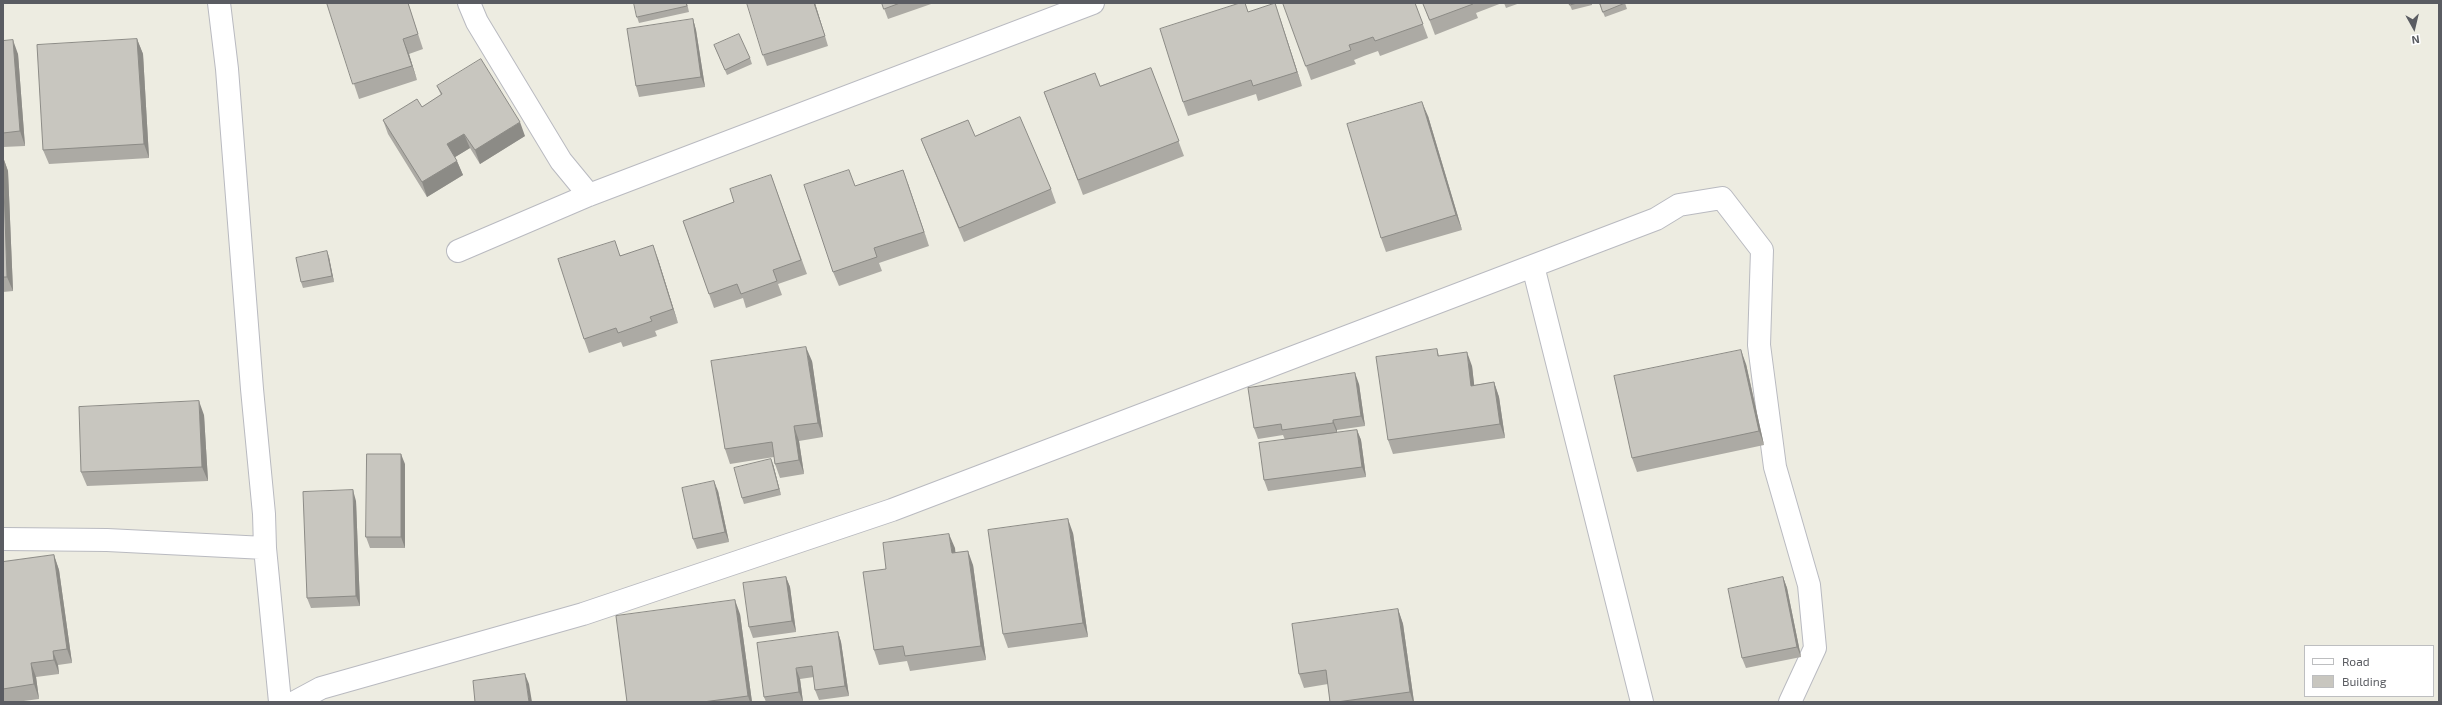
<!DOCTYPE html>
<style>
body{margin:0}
#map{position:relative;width:2442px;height:705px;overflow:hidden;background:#edece1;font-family:"Exo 2",sans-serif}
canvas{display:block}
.frame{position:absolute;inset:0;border:4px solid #5a5c62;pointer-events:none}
.legend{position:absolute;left:2304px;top:645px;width:130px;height:52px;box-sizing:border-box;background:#fff;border:1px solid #bdbec0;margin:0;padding:5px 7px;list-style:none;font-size:12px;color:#5a5c62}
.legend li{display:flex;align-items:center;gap:8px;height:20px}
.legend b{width:20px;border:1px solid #bdbec0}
.north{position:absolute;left:2394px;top:8px;width:40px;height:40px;-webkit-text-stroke:3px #fff;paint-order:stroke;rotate:172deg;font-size:11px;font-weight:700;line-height:16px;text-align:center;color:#5a5c62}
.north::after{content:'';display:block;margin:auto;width:14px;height:18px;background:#5a5c62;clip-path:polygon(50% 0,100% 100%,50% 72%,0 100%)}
</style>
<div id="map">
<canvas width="2442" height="705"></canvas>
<div class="frame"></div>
<ul class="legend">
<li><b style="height:5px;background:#fff"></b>Road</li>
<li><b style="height:11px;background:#c8c6bf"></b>Building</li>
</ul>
<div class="north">N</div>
</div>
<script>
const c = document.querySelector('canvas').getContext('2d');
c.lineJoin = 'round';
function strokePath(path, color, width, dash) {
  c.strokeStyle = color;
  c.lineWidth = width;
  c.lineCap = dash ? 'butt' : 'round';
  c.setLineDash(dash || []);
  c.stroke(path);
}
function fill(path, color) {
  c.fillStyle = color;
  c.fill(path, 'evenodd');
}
const minor = new Path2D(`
 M219,3L227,69L252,389L264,514L265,548L280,702
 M469,3L477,22L561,161L589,195
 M458,251L589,195L1093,3
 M1533,266L1642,702
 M3,539L107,540L265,548
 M295,702L321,688L583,614L892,510L1656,219L1679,205L1722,198L1762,250L1759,345L1775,467L1809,585L1815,648L1790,702`);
strokePath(minor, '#b9bac0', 24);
strokePath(minor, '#fff', 22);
fill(new Path2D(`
 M327,3H408L423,49L409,54L417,80L359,99Z
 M687,3L689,12L639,23L637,17Z
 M815,3L828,46L767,66L763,55Z
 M882,3H934L888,19Z
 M1245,3L1248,12L1280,18L1302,86L1258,101L1256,94L1188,116L1183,102Z
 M1283,3H1415L1428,38L1380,56L1378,51L1364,56L1354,60L1356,64L1311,80Z
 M1423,3H1502L1476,13L1478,18L1435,35Z
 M1504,3H1520L1506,8Z
 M1569,3H1592V5L1572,10Z
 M1599,3H1625L1627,9L1605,17Z
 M693,19L696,30L705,87L639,97L636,86Z
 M137,39L143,54L149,158L49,164L43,150Z
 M3,41L18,54L25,146L3,147Z
 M714,45L750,58L752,64L727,75Z
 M1151,68L1184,156L1083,195L1044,92L1100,86Z
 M437,86L525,136L480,164L470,148L455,157L463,175L427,197L388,134L383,120L422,107L441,95Z
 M1428,116L1462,230L1386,252L1381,238Z
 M975,136L1051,189L1056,203L964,242L927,154L921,139Z
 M3,157L8,171L13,291L3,292Z
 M771,175L807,274L778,284L782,295L746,308L743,298L714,308L683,221L734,202Z
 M908,184L929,246L879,263L882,271L839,286L833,272L855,186Z
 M620,255L658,259L678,323L655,331L657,336L623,347L621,342L589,353L584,339Z
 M329,257L334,282L303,288L301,282Z
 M1437,349L1439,356L1472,366L1474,385L1494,382L1499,397L1505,438L1393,454L1388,440Z
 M812,361L823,437L799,441L804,474L780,478L775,464L774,457L730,464L725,449Z
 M1746,364L1764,445L1637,472L1632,458Z
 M1359,384L1365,426L1337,430V433L1357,430L1361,440L1366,477L1268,491L1264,480L1285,440L1283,435L1258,439L1254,428Z
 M204,415L208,481L87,486L81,472Z
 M405,464V548H370L366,537Z
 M773,464L781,495L744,504L742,498Z
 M718,491L729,542L697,549L693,539Z
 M356,501L360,606L311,608L307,598Z
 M1073,533L1088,637L1008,648L1003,634Z
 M955,548V552L973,565L986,660L910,671L907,661L879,665L874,650L886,569Z
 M54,555L59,570L72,663L58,665L59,674L36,677L39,699L16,702H3V562Z
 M786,577L790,587L796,632L753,638L749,627Z
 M1783,577L1787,588L1801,657L1746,668L1742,658Z
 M1398,609L1403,624L1414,702H1330L1328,684L1304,688L1299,674Z
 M740,614L752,702H627Z
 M838,632L841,642L849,696L819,700L815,690L814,677L800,679L803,702H766L764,697Z`), '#acaaa4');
fill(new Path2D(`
 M814,3H815L828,46L825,36Z
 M1275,3L1280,18L1302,86L1297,72Z
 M693,19L696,30L705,87L701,77Z
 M137,39L143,54L149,158L144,144Z
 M403,39L409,54L417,80L412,66Z
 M13,40L18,54L25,146L20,131Z
 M1422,102L1428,116L1462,230L1456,215Z
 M520,122L525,136L480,164L475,150Z
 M464,134L470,148L452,159L447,144Z
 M3,157L8,171L13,291L7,277Z
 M457,161L463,175L427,197L422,182Z
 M903,170L908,184L929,246L924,232Z
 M653,245L658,259L678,323L673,309Z
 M327,251L329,257L334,282L332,276Z
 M806,347L812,361L823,437L818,423Z
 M1741,350L1746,364L1764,445L1759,431Z
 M1467,352L1472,366L1476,400L1471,386Z
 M1355,373L1359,384L1365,426L1361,416Z
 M1494,382L1499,397L1505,438L1500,424Z
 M199,401L204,415L208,481L202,467Z
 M1333,420L1337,430V433L1333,423Z
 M794,426L799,441L804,474L799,460Z
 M1357,430L1361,440L1366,477L1362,467Z
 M401,454L405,464V548L401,537Z
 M771,459L773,464L781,495L779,489Z
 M714,481L718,491L729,542L725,532Z
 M353,490L356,501L360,606L356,596Z
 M1068,519L1073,533L1088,637L1083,623Z
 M949,534L955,548L957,567L952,553Z
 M968,551L973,565L986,660L981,646Z
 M54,555L59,570L72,663L67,649Z
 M786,577L790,587L796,632L792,621Z
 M1783,577L1787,588L1801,657L1797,647Z
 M735,600L740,614L752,702H750L748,696Z
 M1398,609L1403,624L1414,702H1413L1410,692Z
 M838,632L841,642L849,696L845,686Z
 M53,651L58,665L59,674L54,660Z
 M31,663L36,677L39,699L34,684Z
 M796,668L800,679L803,702L799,692Z
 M525,674L529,684L532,702H529Z`), '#8c8b86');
const building = new Path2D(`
 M327,3H408L418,34L403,39L412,66L353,84Z
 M634,3H686L687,6L637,17Z
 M747,3H814L825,36L763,55Z
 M882,3H900L884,9Z
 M1240,3H1245L1248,12L1275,3L1297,72L1253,86L1251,80L1183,102L1160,29Z
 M1283,3H1415L1423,24L1375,41L1373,37L1359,42L1349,45L1351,50L1306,66Z
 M1423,3H1472L1473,4L1430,20Z
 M1569,3H1577L1570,5Z
 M1600,3H1625L1603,12Z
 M693,19L701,77L636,86L627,29Z
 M739,34L750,58L725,70L714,45Z
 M137,39L144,144L43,150L37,45Z
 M13,40L20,131L3,133V41Z
 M481,59L520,122L475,150L464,134L447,144L457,161L422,182L383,120L417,99L422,107L442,94L437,86Z
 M1151,68L1179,141L1078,180L1044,92L1095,73L1100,86Z
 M1422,102L1456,215L1381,238L1347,124Z
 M1020,117L1051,189L959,228L921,139L968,120L975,136Z
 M3,157L7,277H3Z
 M849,170L855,186L903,170L924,232L874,248L877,257L833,272L804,185Z
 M771,175L801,260L773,270L777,281L741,294L737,284L709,294L683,221L734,202L730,189Z
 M615,241L620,256L653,245L673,309L650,317L652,321L618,333L616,328L584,339L558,259Z
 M327,251L332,276L301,282L296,258Z
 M806,347L818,423L794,426L799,460L775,464L772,442L725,449L711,361Z
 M1437,349L1438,356L1467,352L1471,386L1494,382L1500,424L1388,440L1376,357Z
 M1741,350L1759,431L1632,458L1614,376Z
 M1355,373L1361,416L1333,420V423L1282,430L1281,424L1254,428L1248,388Z
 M199,401L202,467L81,472L79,407Z
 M1357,430L1362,467L1264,480L1259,443Z
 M367,454H401V537H366Z
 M771,459L779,489L742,498L734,468Z
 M714,481L725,532L693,539L682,488Z
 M353,490L356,596L307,598L303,492Z
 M1068,519L1083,623L1003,634L988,530Z
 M949,534L952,553L968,551L981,646L905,656L903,646L874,650L863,572L886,569L883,543Z
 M54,555L67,649L53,651L54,660L31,663L34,684L3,689V562Z
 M786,577L792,621L749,627L743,583Z
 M1783,577L1797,647L1742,658L1728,589Z
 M735,600L748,696L703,702H627L616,616Z
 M1398,609L1410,692L1337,702H1330L1326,670L1299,674L1292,624Z
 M838,632L845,686L815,690L812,666L796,668L799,692L764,697L757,643Z
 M525,674L529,702H475L473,681Z`);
fill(building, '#c8c6bf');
strokePath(building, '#8c8b86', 1);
</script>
